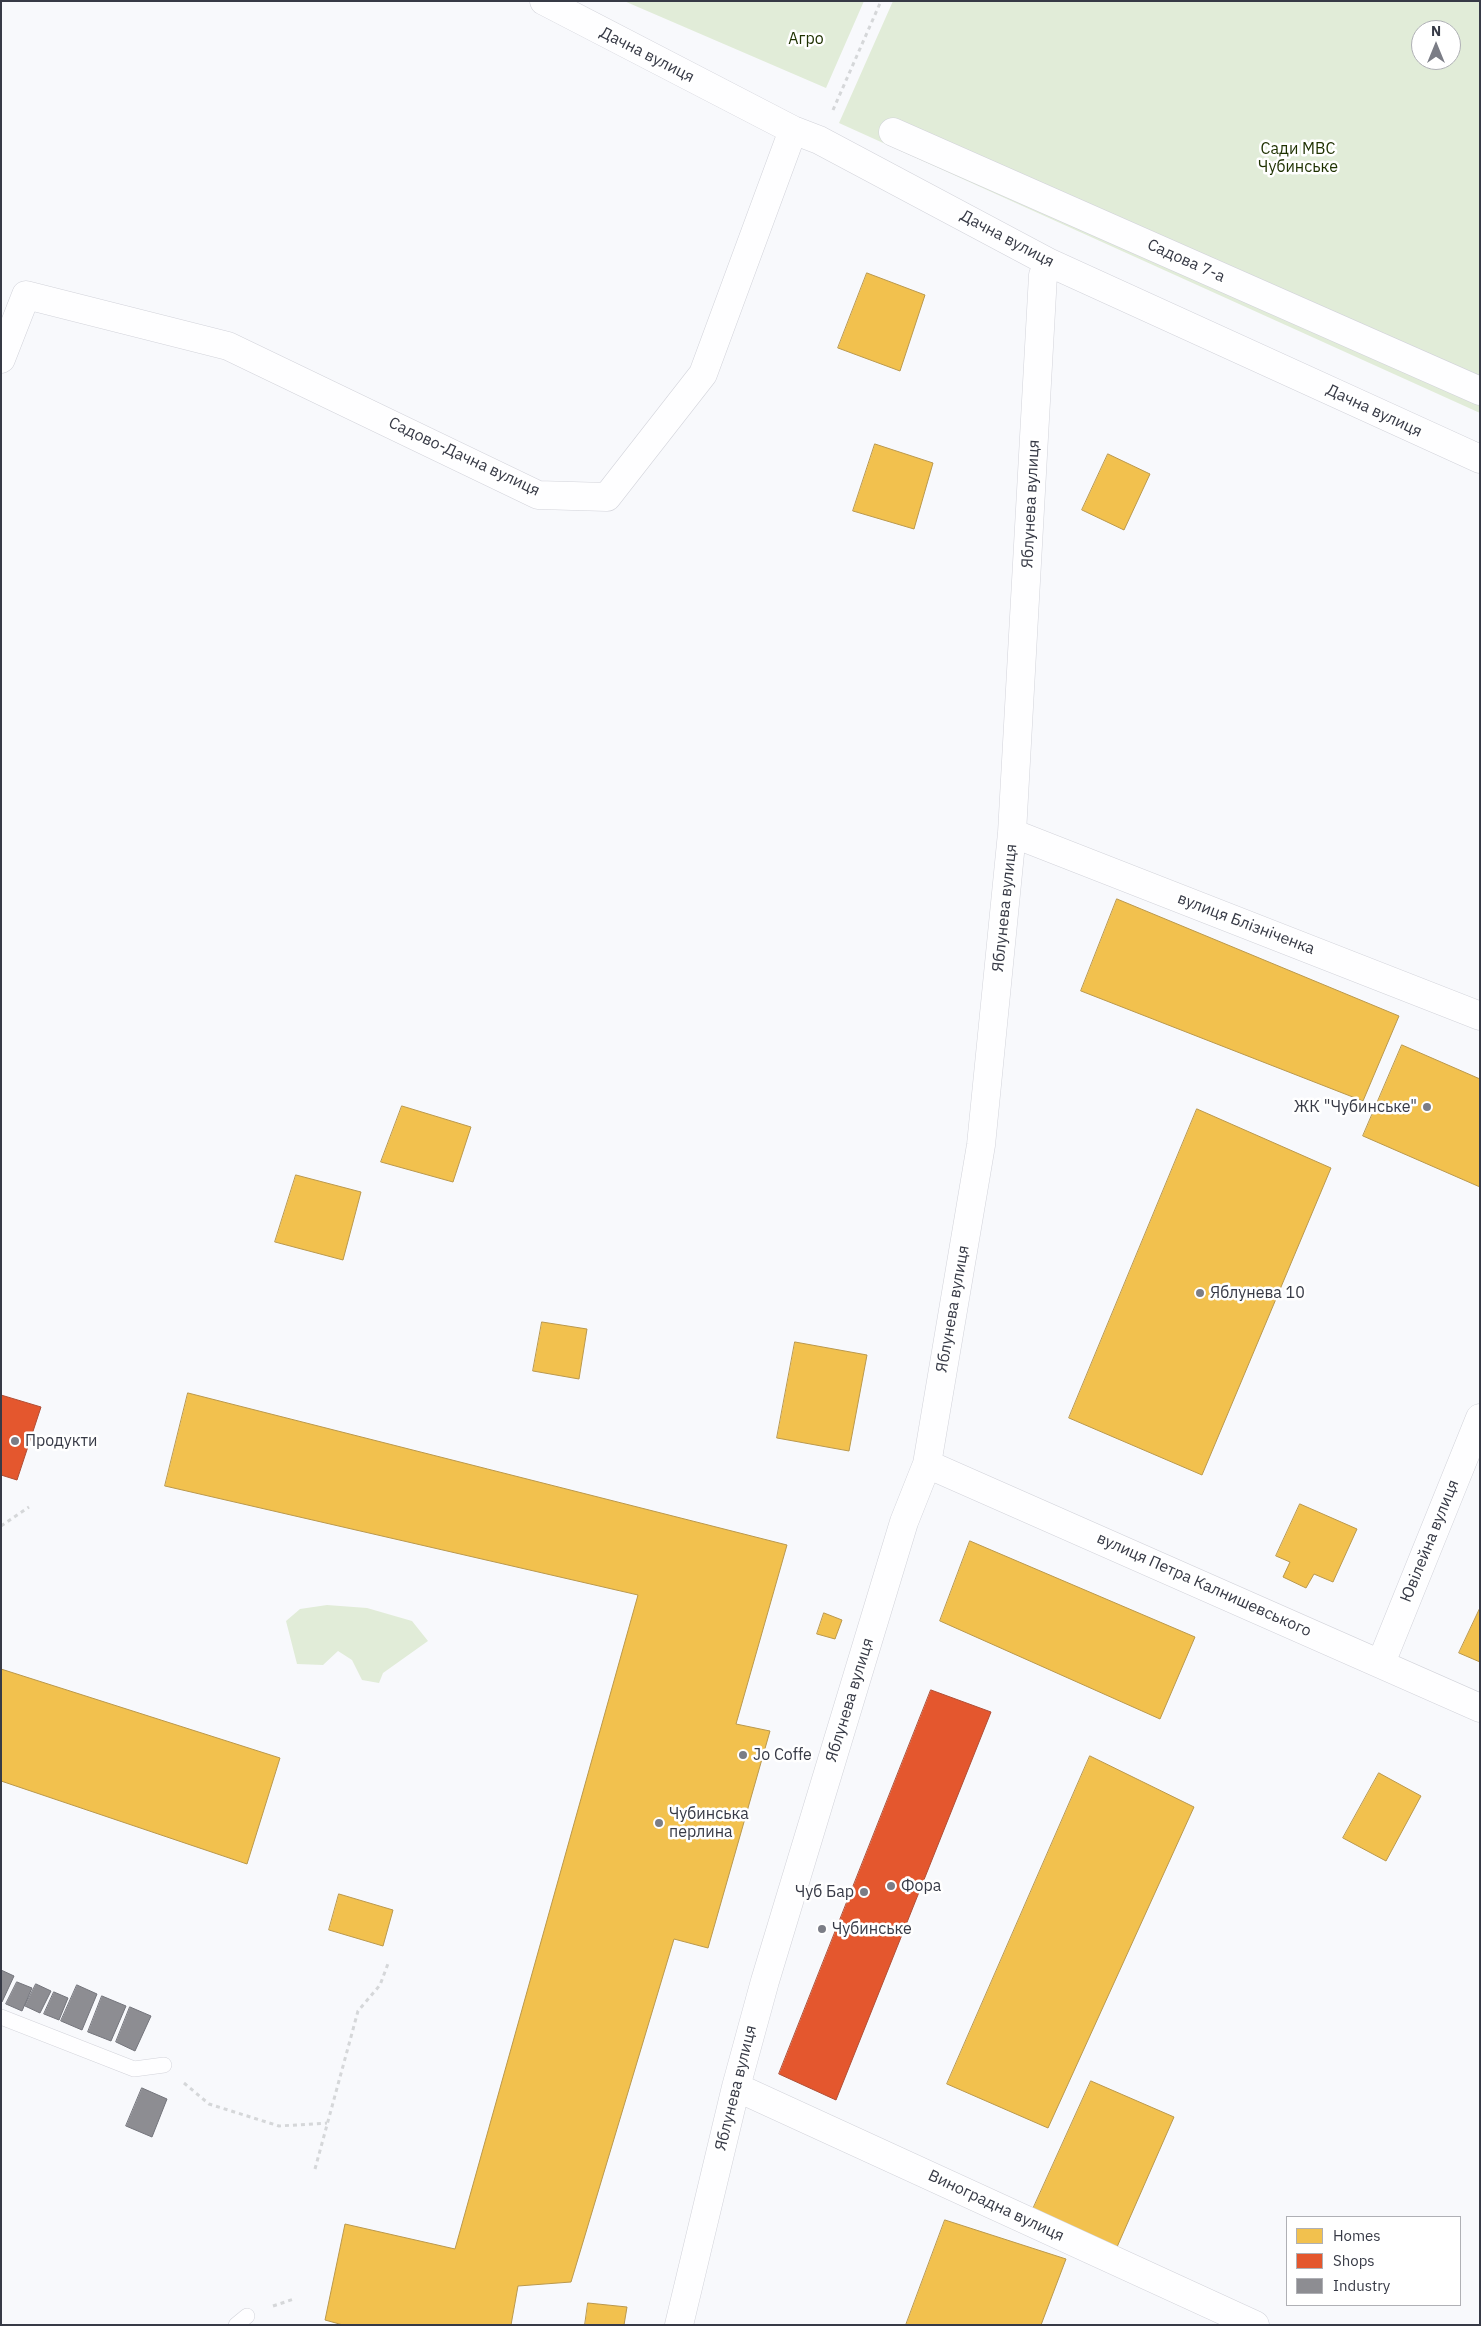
<!DOCTYPE html>
<meta charset="utf-8">
<style>
body{margin:0}
#map{position:relative;width:1481px;height:2326px;overflow:hidden;background:#f8f9fc;font-family:"IBM Plex Sans",sans-serif}
canvas{display:block}
.frame{position:absolute;inset:0;border:2px solid #373a46;pointer-events:none}
.legend{position:absolute;left:1286px;top:2216px;width:175px;height:90px;box-sizing:border-box;background:#fff;border:1px solid #afb0b5;margin:0;padding:6px 9px;list-style:none;font-size:15px;color:#373a46}
.legend li{display:flex;align-items:center;gap:10px;height:25px}
.legend b{width:25px;border:1px solid #afb0b5}
.north{position:absolute;left:1411px;top:20px;width:50px;height:50px;box-sizing:border-box;background:#fff;border:1px solid #afb0b5;border-radius:50%;rotate:0deg;font-size:14px;font-weight:700;line-height:20px;text-align:center;color:#373a46}
.north::after{content:'';display:block;margin:auto;width:18px;height:22px;background:#7b7d86;clip-path:polygon(50% 0,100% 100%,50% 72%,0 100%)}
</style>
<div id="map">
<canvas width="1481" height="2326"></canvas>
<div class="frame"></div>
<ul class="legend">
<li><b style="height:14px;background:#f2c14e"></b>Homes</li>
<li><b style="height:14px;background:#e4572e"></b>Shops</li>
<li><b style="height:14px;background:#8d8d92"></b>Industry</li>
</ul>
<div class="north">N</div>
</div>
<script>
const c = document.querySelector('canvas').getContext('2d');
c.lineJoin = 'round';
function fill(path, color) {
  c.fillStyle = color;
  c.fill(path, 'evenodd');
}
function strokePath(path, color, width, dash) {
  c.strokeStyle = color;
  c.lineWidth = width;
  c.lineCap = dash ? 'butt' : 'round';
  c.setLineDash(dash || []);
  c.stroke(path);
}
function label(font, color, halo, rows, align = 'center') {
  c.font = font + ' "IBM Plex Sans",sans-serif';
  c.lineWidth = 5;
  c.setLineDash([]);
  c.textBaseline = 'middle';
  c.strokeStyle = halo;
  c.fillStyle = color;
  for (const [text, x, y, turn = 0] of rows) {
    c.save();
    c.translate(x, y);
    c.rotate((+turn || 0) * Math.PI / 180);
    c.textAlign = isNaN(turn) ? turn : align;
    if (halo) c.strokeText(text, 0, 0);
    c.fillText(text, 0, 0);
    c.restore();
  }
}
fill(new Path2D(`
 M624,1H864L826,88Z
 M893,1H1480V413L839,123ZM1421,30H1451V60H1421Z
 M327,1605L367,1608L412,1621L428,1641L383,1673L379,1683L362,1680L352,1660L338,1651L323,1665L297,1664L286,1621L300,1609Z`), '#e1ecd8');
const homes = new Path2D(`
 M867,273L925,295L900,371L838,348Z
 M875,444L933,463L914,529L853,511Z
 M1108,454L1150,474L1124,530L1082,510Z
 M1117,899L1399,1016L1363,1101L1081,991Z
 M1402,1045L1480,1079V1187L1363,1136Z
 M402,1106L471,1127L453,1182L381,1162Z
 M1197,1109L1331,1168L1202,1475L1069,1418Z
 M296,1175L361,1192L343,1260L275,1242Z
 M542,1322L587,1329L579,1379L533,1371Z
 M795,1342L867,1355L849,1451L777,1438Z
 M188,1393L787,1545L736,1724L770,1731L708,1948L674,1939L571,2282L518,2286L511,2325H343L325,2320L345,2224L455,2249L638,1595L165,1486Z
 M1300,1504L1357,1529L1333,1582L1314,1574L1306,1588L1283,1577L1290,1562L1276,1556Z
 M970,1541L1195,1637L1160,1719L940,1621Z
 M1480,1608V1662L1459,1653Z
 M824,1613L842,1620L835,1639L817,1634Z
 M1,1669L280,1758L247,1864L1,1781Z
 M1090,1756L1194,1807L1048,2128L947,2084Z
 M1379,1773L1421,1796L1386,1861L1343,1838Z
 M339,1894L393,1910L383,1946L329,1930Z
 M1091,2081L1174,2117L1117,2247L1033,2209Z
 M945,2220L1066,2259L1041,2325H906Z
 M588,2303L627,2307L624,2325H585Z`);
fill(homes, '#f2c14e');
strokePath(homes, '#ba984c', 1);
const shops = new Path2D(`
 M1,1395L41,1407L17,1480L1,1475Z
 M931,1690L991,1712L836,2100L779,2074Z`);
fill(shops, '#e4572e');
strokePath(shops, '#b04e35', 1);
const industry = new Path2D(`
 M1,1970L14,1976L2,2002H1Z
 M17,1982L32,1988L22,2011L6,2004Z
 M36,1984L51,1991L40,2013L25,2006Z
 M77,1985L97,1994L82,2030L61,2021Z
 M54,1992L68,1998L59,2020L44,2014Z
 M102,1996L126,2006L111,2041L88,2032Z
 M130,2007L151,2016L135,2051L116,2042Z
 M142,2088L167,2099L152,2137L126,2126Z`);
fill(industry, '#8d8d92');
strokePath(industry, '#73747b', 1);
const service = new Path2D(`
 M1,2017L134,2069L164,2065
 M236,2325L247,2316`);
const minor = new Path2D(`
 M544,1L793,130L819,140L1050,263L1480,459
 M893,132L1480,391
 M1,359L26,295L228,346L538,495L607,497L703,374L793,130
 M1012,833L1480,1016
 M927,1464L1480,1708
 M1381,1663L1480,1418
 M736,2087L1255,2325
 M679,2325L736,2087L765,1981L904,1522L927,1464L981,1145L1012,833L1043,275L1050,263`);
strokePath(service, '#d2d3da', 16);
strokePath(minor, '#d2d3da', 29);
strokePath(new Path2D(`
 M833,110L881,1
 M1,1526L29,1507
 M184,2083L209,2104L279,2126L327,2123
 M315,2169L358,2011L380,1985L389,1961
 M273,2306L294,2299`), '#d5d7d9', 3, [4, 4]);
strokePath(service, '#fefeff', 15);
strokePath(minor, '#fefeff', 28);
for (const [x, y, r, color] of [
 [1427,1107,5,"#7b7d86"],
 [1200,1293,5,"#7b7d86"],
 [15,1441,5,"#7b7d86"],
 [743,1755,5,"#7b7d86"],
 [659,1823,5,"#7b7d86"],
 [891,1886,5,"#7b7d86"],
 [864,1892,5,"#7b7d86"],
 [822,1929,5,"#7b7d86"]
]) {
  const dot = new Path2D();
  dot.arc(x, y, r, 0, 2 * Math.PI);
  c.fillStyle = color;
  c.fill(dot);
  strokePath(dot, '#fff', 2);
}
label('16px', '#1e3100', '#fff', [
 ["Агро",806,39],
 ["Сади МВС",1298,149],
 ["Чубинське",1298,167]
]);
label('16px', '#373a46', '#fff', [
 ["Дачна вулиця",647,55,27],
 ["Дачна вулиця",1007,239,28],
 ["Садова 7-а",1186,261,24],
 ["Дачна вулиця",1374,411,25],
 ["Садово-Дачна вулиця",464,457,25],
 ["Яблунева вулиця",1031,504,-87],
 ["Яблунева вулиця",1005,908,-84],
 ["вулиця Блізніченка",1246,924,21],
 ["Яблунева вулиця",953,1309,-80],
 ["Ювілейна вулиця",1430,1541,-68],
 ["вулиця Петра Калнишевського",1204,1585,24],
 ["Яблунева вулиця",850,1700,-73],
 ["Яблунева вулиця",736,2088,-76],
 ["Виноградна вулиця",996,2206,25]
]);
label('16px', '#373a46', '#fff', [
 ["ЖК \"Чубинське\"",1417,1107,"right"],
 ["Яблунева 10",1210,1293],
 ["Продукти",25,1441],
 ["Jo Coffe",753,1755],
 ["Чубинська",669,1814],
 ["перлина",669,1832],
 ["Фора",901,1886],
 ["Чуб Бар",854,1892,"right"],
 ["Чубинське",832,1929]
], 'left');
</script>
